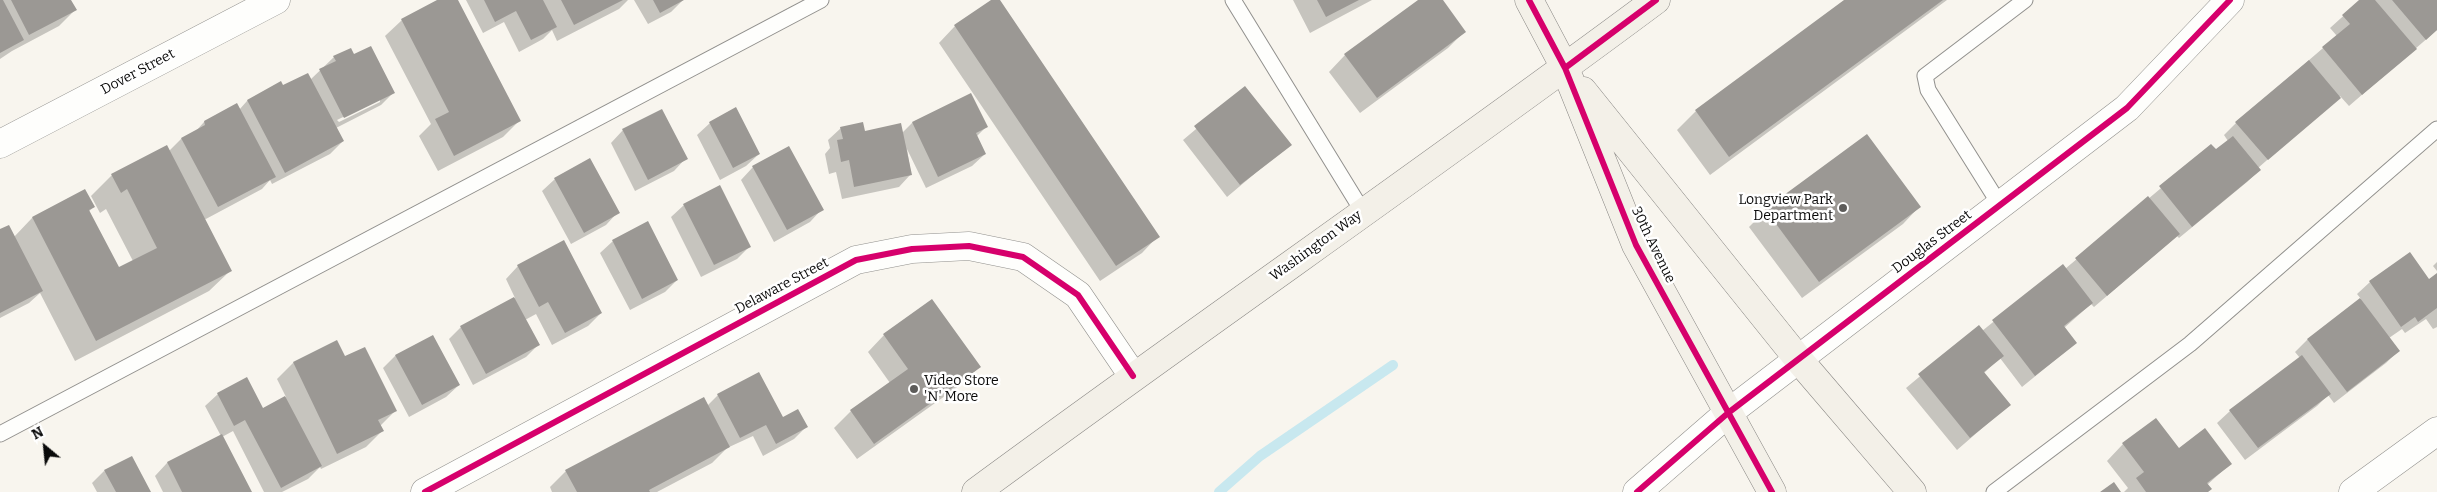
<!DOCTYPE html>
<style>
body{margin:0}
#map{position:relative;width:2437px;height:492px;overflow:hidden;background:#f8f5ee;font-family:Bitter,serif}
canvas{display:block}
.north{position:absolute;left:20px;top:422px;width:50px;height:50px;-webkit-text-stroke:4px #fff;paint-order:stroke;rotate:332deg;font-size:14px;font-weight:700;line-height:20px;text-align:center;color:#0a0a0a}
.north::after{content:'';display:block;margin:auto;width:18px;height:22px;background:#0a0a0a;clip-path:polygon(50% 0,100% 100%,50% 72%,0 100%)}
</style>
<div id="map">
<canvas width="2437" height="492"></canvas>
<div class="north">N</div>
</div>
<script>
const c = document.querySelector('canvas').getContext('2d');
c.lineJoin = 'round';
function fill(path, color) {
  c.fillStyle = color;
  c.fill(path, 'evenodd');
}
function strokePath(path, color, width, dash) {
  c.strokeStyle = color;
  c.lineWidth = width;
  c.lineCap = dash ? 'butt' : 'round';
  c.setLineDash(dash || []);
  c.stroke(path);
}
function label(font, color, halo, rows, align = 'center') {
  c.font = font + ' Bitter,serif';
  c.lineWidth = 5;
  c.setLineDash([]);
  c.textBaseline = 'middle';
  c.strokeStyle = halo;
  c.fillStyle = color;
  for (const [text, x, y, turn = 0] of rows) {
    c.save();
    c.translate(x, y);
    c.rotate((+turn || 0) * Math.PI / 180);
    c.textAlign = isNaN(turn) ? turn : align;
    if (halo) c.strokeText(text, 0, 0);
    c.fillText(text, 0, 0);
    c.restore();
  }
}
fill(new Path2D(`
 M0,0H70L75,10L59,26L12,51L0,59Z
 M439,0H457L519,121L503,137L438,171L419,136L431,124L385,36L402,20Z
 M466,0H628L619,9L557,41L552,30L543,39L519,52L504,22L483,33Z
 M634,0H683L671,12L648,24Z
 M994,0H999L1158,236L1142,253L1100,281L939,43L955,26Z
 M1293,0H1372L1310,33Z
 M1420,0H1441L1464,32L1448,48L1360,113L1329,72L1345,55Z
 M1847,0H1947L1710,175L1677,130L1696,111Z
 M2361,0H2437V30L2349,106L2340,96L2258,168L2259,170L2247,182L2179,238L2177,236L2094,307L2091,304L2064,328L2076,343L2022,387L2000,358L1984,373L2009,405L1957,450L1906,388L1979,327L1982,331L2063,266L2065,269L2211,146L2215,151L2228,141L2224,135L2236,123L2337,36L2330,28Z
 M353,56L393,93L381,105L336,128L343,141L330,154L272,184L270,180L262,189L204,220L230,271L209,291L75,361L40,293L29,303L0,318V231L14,237L32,218L85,191L94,207L88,212L118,269L133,261L106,209L100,213L91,196L112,175L168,152L181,139L196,131L204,122L239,110L247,101L281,83L283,87L310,80L334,57ZM380,99V102L339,122L337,120Z
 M1245,88L1290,144L1227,197L1183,140Z
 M710,123L759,154L746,166L720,180L697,135Z
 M912,123L986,127L976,137L985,154L972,166L926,188L907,149L911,174L899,187L842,199L836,172L829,174L825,154L830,148L828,140L841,128L864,133H902Z
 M623,130L686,158L674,171L635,191L611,143Z
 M1867,136L1919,207L1903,224L1802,298L1749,227L1766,210Z
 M753,167L822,209L810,222L774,242L741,180Z
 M555,179L618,212L606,225L571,244L542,191Z
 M684,205L749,247L737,259L701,277L671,217Z
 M613,241L677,280L665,292L630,310L600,253Z
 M2410,253L2429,281L2437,275V327L2433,329L2426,319L2405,333L2402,329L2389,338L2398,351L2386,363L2334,403L2328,395L2317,406L2245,460L2217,423L2230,411L2300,358L2295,352L2307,340L2361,299L2357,294L2370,282Z
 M2437,262V271L2433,266Z
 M518,266L601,313L588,326L552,345L536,314L525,320L538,345L526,357L473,385L449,339L461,327L515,298L506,279Z
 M884,335L979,367L963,383L857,459L834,428L851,411L890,383L868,352Z
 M433,336L459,385L446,397L409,417L383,368L395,356Z
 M337,342L344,358L395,411L380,426L382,431L366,447L321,469L320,467L308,479L282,492H264L233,431L222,437L251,492H163L155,476L167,463L221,436L205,406L218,394L262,409L286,397L277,379L293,363Z
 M759,373L782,419L806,427L794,439L763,456L753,436L727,448L712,463L657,492H552L550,487L566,471L707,406L718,395Z
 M2156,419L2179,450L2230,464L2207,485V492H2124L2128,488L2107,461L2123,444Z
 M104,471L149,492H97L92,483Z`), '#0003');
strokePath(new Path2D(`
 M1219,492L1260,456L1393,365`), '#c8e8ef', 10);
fill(new Path2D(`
 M0,0H3L24,40L0,53Z
 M11,0H71L77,10L29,35Z
 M437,0H458L521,121L454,156L435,119L449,112L401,19Z
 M484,0H543L557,27L531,40L516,11L495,22Z
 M561,0H623L574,25Z
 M653,0H684L660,13Z
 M991,0H1000L1160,237L1116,266L954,25Z
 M1317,0H1359L1326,17Z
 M1418,0H1443L1466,32L1377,98L1344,54Z
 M1844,0H1943L1729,157L1695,110Z
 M2359,0H2375L2417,49L2362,95L2322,47L2350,24L2342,15Z
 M2392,0H2437V30L2426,40Z
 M371,46L395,93L344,118L319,69L336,61L333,56L351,48L354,54Z
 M2309,60L2341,98L2268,160L2235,122Z
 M308,73L344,141L285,173L247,100L281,81L283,85Z
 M1245,86L1292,145L1240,185L1194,126Z
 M971,93L988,127L976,133L986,154L938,177L912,122Z
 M237,103L276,177L218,207L181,138L205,125L204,121Z
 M736,107L760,154L733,168L709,122Z
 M662,109L688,159L648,180L622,129Z
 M863,122L865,131L901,123L912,175L854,187L849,160L841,162L837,140L843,139L840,127Z
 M1867,134L1921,207L1819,282L1765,209Z
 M2233,136L2261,170L2192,227L2159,186L2211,144L2216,149Z
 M167,145L232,271L96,341L32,217L85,189L95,207L89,210L119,267L157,248L127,189L121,193L111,174Z
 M789,146L824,210L787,230L752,166Z
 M590,158L620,213L584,233L554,178Z
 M720,185L751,247L714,265L683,204Z
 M2148,196L2180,234L2107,296L2075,258Z
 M648,221L678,280L642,299L612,240Z
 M9,225L43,291L0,313V229Z
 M564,240L602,313L565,333L548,302L539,307L517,265Z
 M2410,252L2429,279L2437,273V308L2418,322L2415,317L2401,327L2369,281Z
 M2063,264L2093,303L2064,326L2077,343L2035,376L1992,320Z
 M514,297L540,345L486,374L460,326Z
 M2360,298L2400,351L2347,392L2307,339Z
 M932,299L981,367L874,444L850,410L908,369L883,334Z
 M1979,325L2004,356L1984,372L2011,405L1970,438L1918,374Z
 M433,335L460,385L422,405L395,355Z
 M337,340L345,356L365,347L397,411L378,420L384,431L337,454L293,362Z
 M2302,355L2331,394L2258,448L2229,410Z
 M759,372L783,417L798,409L808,427L776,444L766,425L740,438L717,394Z
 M247,377L263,408L285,396L322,466L281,488L245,420L234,426L217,393Z
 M704,397L730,447L649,490L650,492H577L565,470Z
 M2156,418L2179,448L2205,428L2232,464L2207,483L2212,489L2208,492H2146L2136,478L2144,472L2122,443Z
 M222,434L252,492H182L167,462Z
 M132,456L151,492H116L104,470Z
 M2114,482L2121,492H2100Z`), '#9b9894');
const lane = new Path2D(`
 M1233,0L1363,212
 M2000,205L1928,90L1925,76L2025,0
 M0,434L821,0
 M1994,492L2190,344L2437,129`);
const street = new Path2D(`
 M0,144L276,0
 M425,492L856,260L912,249L969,246L1023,257L1078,295L1133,376
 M1637,492L1728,413L2127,108L2230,0
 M2353,492L2437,431`);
const secondary = new Path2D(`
 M1529,0L1565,68L1636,245L1772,492
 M1583,91L1799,360L1912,492
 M976,492C1201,326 1432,167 1656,0`);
strokePath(lane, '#91908d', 17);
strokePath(street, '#91908d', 29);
strokePath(secondary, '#888683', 29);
strokePath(lane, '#fefefc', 15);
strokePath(street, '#fefefc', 28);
strokePath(secondary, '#f3f0e8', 28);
strokePath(new Path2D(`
 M1529,0L1565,68L1636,245L1772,492
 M1565,68L1656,0
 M425,492L856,260L912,249L969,246L1023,257L1078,295L1133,376
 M1637,492L1728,413L2127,108L2230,0`), '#d6006c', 6);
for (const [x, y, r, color] of [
 [1843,208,5,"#5d5c5a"],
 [914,389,5,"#5d5c5a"]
]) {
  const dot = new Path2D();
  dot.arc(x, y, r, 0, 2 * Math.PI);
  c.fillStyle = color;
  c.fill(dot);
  strokePath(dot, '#fff', 2);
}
label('14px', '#0a0a0a', '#fff', [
 ["Dover Street",138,72,-28],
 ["Douglas Street",1932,242,-37],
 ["30th Avenue",1653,245,64],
 ["Washington Way",1316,246,-36],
 ["Delaware Street",782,286,-28]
]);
label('14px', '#0a0a0a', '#fff', [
 ["Longview Park",1833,200],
 ["Department",1833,216],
 ["Video Store",924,381,"left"],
 ["'N' More",924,397,"left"]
], 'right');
</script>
